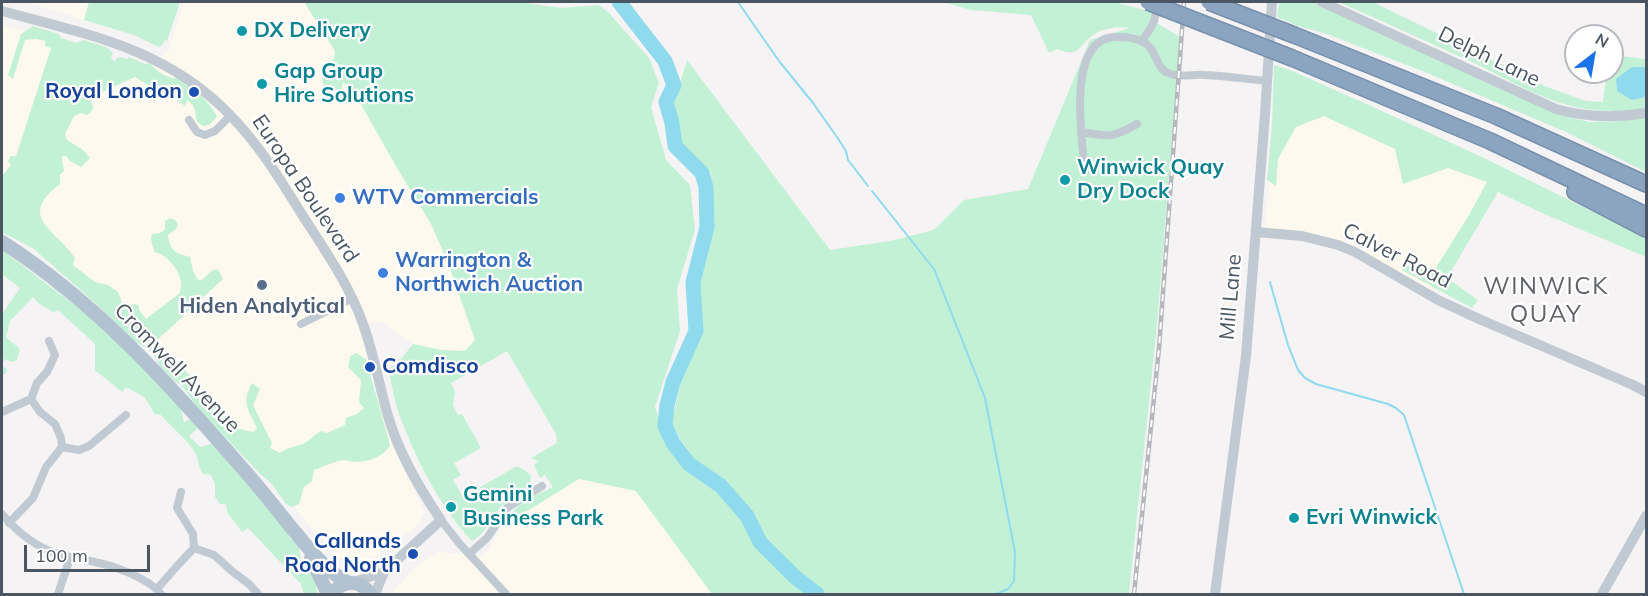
<!DOCTYPE html>
<style>
body{margin:0}
#map{position:relative;width:1648px;height:596px;overflow:hidden;background:#f5f3f3;font-family:Mulish,sans-serif}
canvas{display:block}
.frame{position:absolute;inset:0;border:3px solid #4a5661;pointer-events:none}
.north{position:absolute;left:1564px;top:24px;width:60px;height:60px;box-sizing:border-box;background:#fff;border:2px solid #b7bbc0;border-radius:50%;rotate:31deg;font-size:16px;font-weight:700;line-height:24px;text-align:center;color:#4a5661}
.north::after{content:'';display:block;margin:auto;width:21px;height:27px;background:#1a73e8;clip-path:polygon(50% 0,100% 100%,50% 72%,0 100%)}
.scale{position:absolute;left:24px;top:545px;width:126px;height:27px;box-sizing:border-box;border:3px solid #4a5661;border-top:0;padding-left:8px;font-size:18px;line-height:21px;white-space:nowrap;color:#4a5661;-webkit-text-stroke:4px #fff;paint-order:stroke}
</style>
<div id="map">
<canvas width="1648" height="596"></canvas>
<div class="frame"></div>
<div class="north">N</div>
<div class="scale">100 m</div>
</div>
<script>
const c = document.querySelector('canvas').getContext('2d');
c.lineJoin = 'round';
function fill(path, color) {
  c.fillStyle = color;
  c.fill(path, 'evenodd');
}
function strokePath(path, color, width, dash) {
  c.strokeStyle = color;
  c.lineWidth = width;
  c.lineCap = dash ? 'butt' : 'round';
  c.setLineDash(dash || []);
  c.stroke(path);
}
function label(font, color, halo, rows, align = 'center') {
  c.font = font + ' Mulish,sans-serif';
  c.lineWidth = 4.5;
  c.setLineDash([]);
  c.textBaseline = 'middle';
  c.strokeStyle = halo;
  c.fillStyle = color;
  for (const [text, x, y, turn = 0] of rows) {
    c.save();
    c.translate(x, y);
    c.rotate((+turn || 0) * Math.PI / 180);
    c.textAlign = isNaN(turn) ? turn : align;
    if (halo) c.strokeText(text, 0, 0);
    c.fillText(text, 0, 0);
    c.restore();
  }
}
fill(new Path2D(`
 M27,2H91L85,20Z
 M184,2H312L445,237L487,329L466,351L441,350L415,345L381,321L358,325L391,442L425,513L418,525L367,563L342,560L304,520L267,469L140,327L66,266L33,225L73,109L134,74L168,52Z
 M2,25L61,39L17,172L2,189Z
 M1278,73L1498,173L1429,294L1363,255L1265,230Z
 M579,479L637,489L715,594H394V591L417,565L440,552L484,556L501,527Z`), '#fdf9ef');
fill(new Path2D(`
 M89,2H180L167,41L165,40L163,44L159,47L134,35L84,20Z
 M304,2H518L562,8L598,5L607,11L649,58L659,83L651,107L666,160L690,185L695,230L677,289L680,331L655,407C665,443 692,468 719,491L732,487L727,481L694,459L671,425L682,377L701,332L699,280L714,227L711,173L681,143L673,101L680,84L687,60L830,250L890,241L934,230L964,200L1028,189L1090,40L1130,28C1118,26 1103,28 1093,35C1079,45 1080,59 1057,49L1049,53L1031,15L971,10L943,2H1114L1152,12L1155,22L1180,37L1157,325L1129,594H712L636,491L579,479L501,527C517,503 527,499 553,487L545,475L540,478L534,465L538,461L531,458L557,443L556,434L507,351L451,383L455,392L453,405L458,415L462,414L481,448L454,463L461,475L453,480L463,497L517,466L526,471L531,476C530,492 511,497 501,507C490,518 487,533 472,541C439,506 416,459 399,414C394,400 392,384 388,369L397,364L413,344L441,350L465,351L475,340L448,263L431,224L397,168L354,92L343,82L341,93L323,85L321,67L334,59L335,51ZM746,504L765,536L785,556L764,539L753,520L745,522L740,514Z
 M1279,2H1310L1319,4L1557,114L1589,122L1623,121L1613,111C1559,112 1518,84 1472,62C1427,42 1383,21 1338,2H1373L1547,87L1586,101L1603,102L1607,72H1612V55L1646,59V172L1566,132L1427,73L1327,34L1301,27L1277,17Z
 M33,26L59,34L61,38L77,43L83,40L106,47L113,53L111,58L114,62L117,58L122,57L126,59L129,57L145,64L149,63C155,68 161,75 169,77C176,80 172,76 179,79C193,86 211,103 217,117L209,125L203,126L197,122C195,113 196,105 187,100L185,106L159,87L154,89L135,77L102,92L96,91L91,102L93,108L91,112L87,115L81,113L74,116L65,134L67,140L83,150L90,158L81,167L70,161L66,156H62C61,161 64,166 64,171L60,175V184C16,218 56,229 75,258L73,265L95,282L108,285L118,292L123,305L126,306L136,304L139,306V310L146,319L180,293C180,290 182,286 181,283C180,270 167,255 155,252L152,245L151,237L153,234L160,233L165,229V221L170,218L175,220L178,224L176,229L168,235C170,251 175,253 190,257L193,271L198,280H202L211,271L218,269L223,279L155,342L173,356L235,428L253,432L257,428C248,409 241,403 252,383L260,389L253,405L272,443L270,448L280,453C288,446 300,447 308,441C314,437 314,434 321,431L327,433L345,425L346,418L357,414L364,408L359,402L361,380L348,367L350,357L356,353L366,359L389,441L390,446C382,457 370,461 356,462C352,462 347,460 342,460C333,462 323,467 314,470L312,481L304,487L299,504L292,507L287,505L271,483L259,473L199,409L182,386L172,379L160,366L151,352L135,341L94,302L34,249L2,232V176L11,165L8,161L11,156H16L51,48L45,46V41L36,39L25,40L13,79L8,75L21,34Z
 M1274,65L1290,70L1382,111L1486,159L1646,238V257L1542,213L1498,192L1447,278L1478,300L1472,308L1402,270L1404,265L1434,271L1469,215L1487,182L1448,168L1403,184L1395,149L1324,116L1296,127L1278,159L1276,186L1267,180L1272,125Z
 M2,250L93,319L167,390L180,405L184,423L192,417L199,427L189,436L200,447L215,443L285,524L290,539L298,543L302,564L315,576L317,594H304L301,584L248,528L242,532L227,512L226,504H220L215,497V484L211,475L203,474C198,467 199,459 194,451C186,438 171,427 161,415L155,414L144,397L126,387L122,392L95,370V344L58,310L53,312L38,303L33,297L10,321L6,337L20,349L17,360L13,362L4,359L2,366L7,369L6,374L2,375V314L20,288L2,274Z`), '#c3f1d5');
fill(new Path2D(`
 M1632,67H1646V97L1632,100L1617,91L1616,79Z`), '#90daee');
strokePath(new Path2D(`
 M738,2L779,61L813,103L839,140L846,151L848,160L868,186
 M872,191L934,269L985,398L1015,552L1014,581L1008,589L996,594
 M1270,282L1288,345L1298,370L1305,378L1316,384L1388,404L1396,408L1404,415L1464,594`), '#90daee', 2);
strokePath(new Path2D(`
 M619,2L665,61L674,85L666,102L672,123L675,146L702,173L706,187L707,227L693,282L696,331L673,382L667,405L665,426L673,443L689,464L721,486L747,516L760,542L795,577L817,594`), '#90daee', 15);
const motorway = new Path2D(`
 M1294,35L1496,116L1646,184
 M1292,58L1490,141L1646,215
 M1575,192L1646,229`);
strokePath(motorway, '#7690ad', 18);
strokePath(new Path2D(`
 M1142,41C1154,23 1155,24 1157,2
 M189,120L197,132L205,135L215,131L231,115
 M1082,132C1108,137 1113,138 1137,124
 M1085,172C1082,140 1065,36 1117,37C1125,37 1136,38 1143,42C1157,49 1156,69 1168,73C1178,78 1193,74 1204,75C1225,76 1247,79 1268,81
 M301,324L353,298
 M2,412L31,399
 M62,447L79,450L89,446L126,415
 M181,492L177,508L193,534L194,548L214,555L233,572L249,584L258,594
 M2,514C17,532 36,547 58,554C69,558 80,558 90,561C112,565 147,577 161,594
 M441,520L459,543L506,594
 M9,523L33,498L46,467L62,447L61,438L55,424L40,412L31,399L37,383L47,372L55,355L49,341
 M469,554L487,538L508,507L542,486
 M157,589L177,566L194,548
 M58,594L70,558`), '#c1cad2', 8);
strokePath(new Path2D(`
 M1322,2L1556,109C1587,118 1615,118 1646,113
 M2,11C86,34 165,48 229,114C258,143 280,179 301,213C324,249 349,284 363,324C374,354 379,385 388,416C399,454 419,488 441,520L384,572L351,583
 M1256,232L1302,236L1338,245L1355,252L1438,300L1479,319L1633,385L1646,392
 M375,594L384,572
 M1215,594L1246,356L1265,114L1272,2
 M1602,594L1646,516`), '#c1cad2', 10);
strokePath(new Path2D(`
 M2,242C96,302 171,386 244,470C260,488 275,507 290,526C307,546 325,571 349,583
 M311,558L328,594
 M332,594C342,580 360,579 370,594`), '#b3c2d1', 14);
strokePath(motorway, '#8ba5c1', 15);
const rail = new Path2D(`
 M1134,594L1159,348L1184,2`);
strokePath(rail, '#b5b8bd', 4.5);
strokePath(rail, '#fff', 2, [7]);
const motorwayBridge = new Path2D(`
 M1148,2L1292,58
 M1209,2L1294,35`);
strokePath(motorwayBridge, '#7690ad', 18, []);
strokePath(motorwayBridge, '#8ba5c1', 15);
for (const [x, y, r, color] of [
 [242,31,6,"#0f9aa8"],
 [262,84,6,"#0f9aa8"],
 [194,92,6,"#1a4fb4"],
 [1065,180,6,"#0f9aa8"],
 [340,198,6,"#3f7fe0"],
 [383,273,6,"#3f7fe0"],
 [262,285,6,"#5c6f8a"],
 [370,367,6,"#1a4fb4"],
 [451,507,6,"#0f9aa8"],
 [1294,518,6,"#0f9aa8"],
 [413,554,6,"#1a4fb4"]
]) {
  const dot = new Path2D();
  dot.arc(x, y, r, 0, 2 * Math.PI);
  c.fillStyle = color;
  c.fill(dot);
  strokePath(dot, '#fff', 2);
}
label('bold 21px', '#0d838f', '#fff', [
 ["DX Delivery",254,31],
 ["Gap Group",274,72],
 ["Hire Solutions",274,96],
 ["Winwick Quay",1077,168],
 ["Dry Dock",1077,192],
 ["Gemini",463,495],
 ["Business Park",463,519],
 ["Evri Winwick",1306,518]
], 'left');
label('21px', '#4a5661', '#fff', [
 ["Delph Lane",1489,57,26],
 ["Europa Boulevard",305,189,56],
 ["Calver Road",1397,256,27],
 ["Mill Lane",1231,297,-85],
 ["Cromwell Avenue",177,368,46]
]);
label('bold 21px', '#164399', '#fff', [
 ["Royal London",182,92],
 ["Comdisco",382,367,"left"],
 ["Callands",401,542],
 ["Road North",401,566]
], 'right');
label('bold 21px', '#366cbe', '#fff', [
 ["WTV Commercials",352,198],
 ["Warrington &",395,261],
 ["Northwich Auction",395,285]
], 'left');
label('bold 21px', '#4e5e75', '#fff', [
 ["Hiden Analytical",262,307]
]);
c.letterSpacing = '1.5px';
label('24px', '#5f6368', '#fff', [
 ["WINWICK",1546,287],
 ["QUAY",1546,315]
]);
c.letterSpacing = '0px';
</script>
